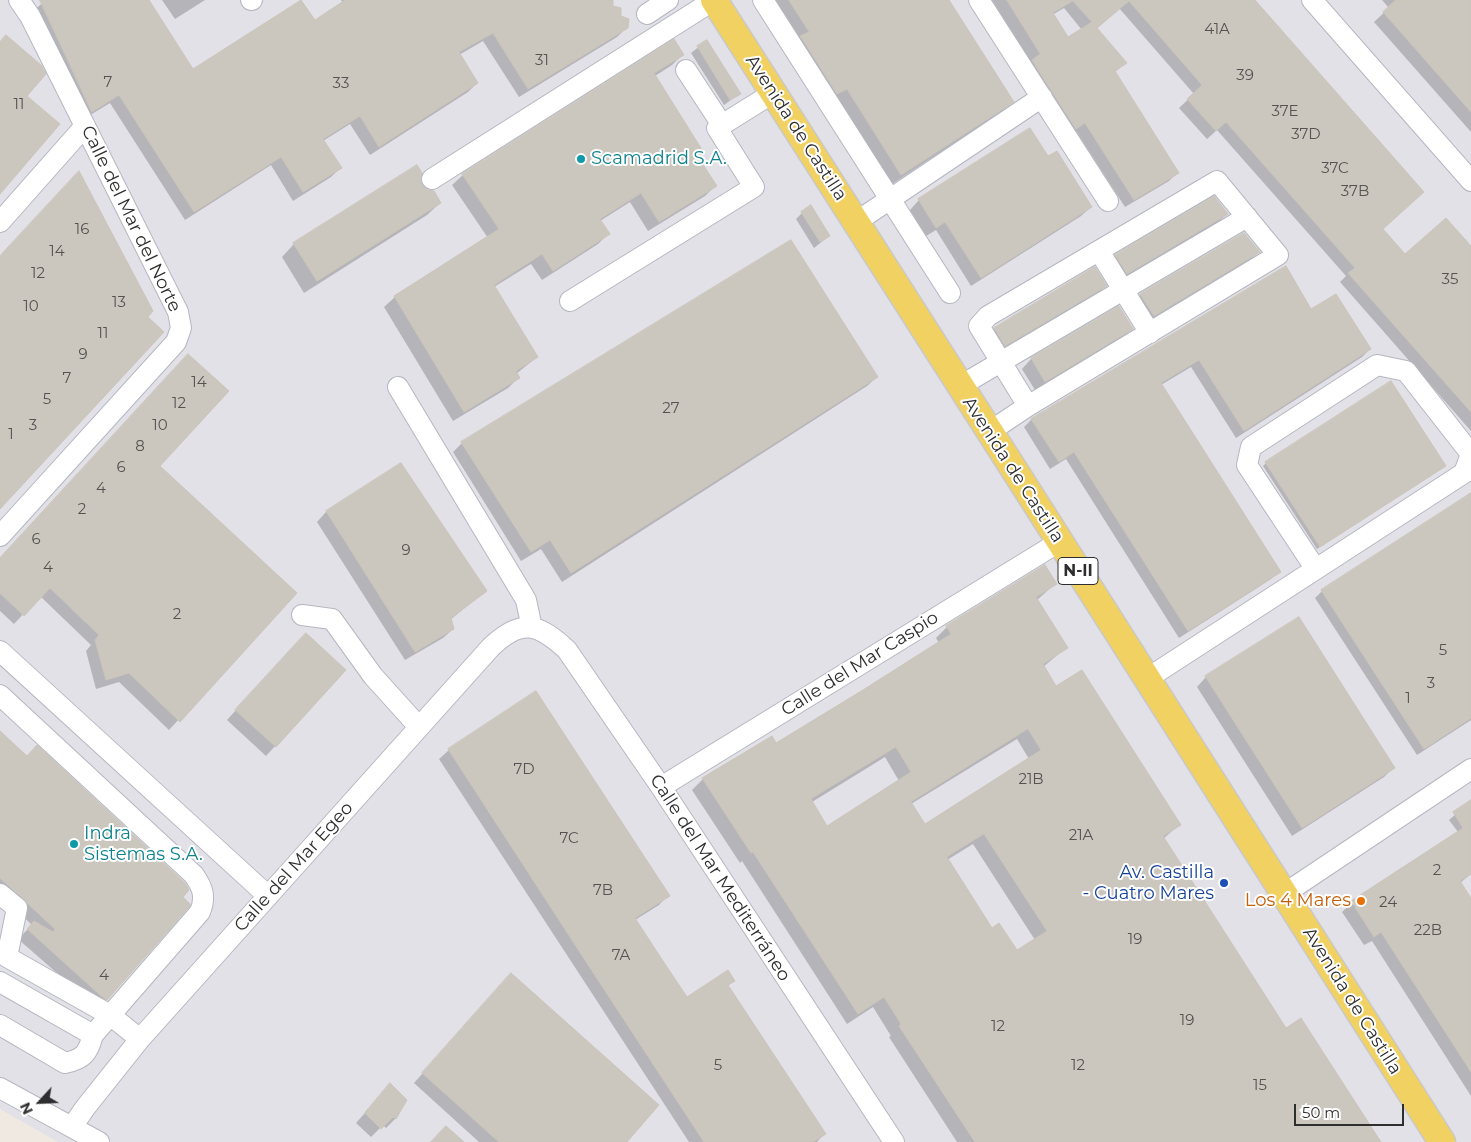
<!DOCTYPE html>
<meta charset="utf-8">
<style>
body{margin:0}
#map{position:relative;width:1471px;height:1142px;overflow:hidden;background:#efe9e1;font-family:Montserrat,sans-serif}
canvas{display:block}
.north{position:absolute;left:15px;top:1077px;width:50px;height:50px;-webkit-text-stroke:4px #fff;paint-order:stroke;rotate:245deg;font-size:14px;font-weight:700;line-height:20px;text-align:center;color:#2e2e2e}
.north::after{content:'';display:block;margin:auto;width:18px;height:22px;background:#2e2e2e;clip-path:polygon(50% 0,100% 100%,50% 72%,0 100%)}
.scale{position:absolute;left:1294px;top:1104px;width:110px;height:22px;box-sizing:border-box;border:2px solid #2e2e2e;border-top:0;padding-left:6px;font-size:15px;line-height:18px;white-space:nowrap;color:#2e2e2e;-webkit-text-stroke:4px #fff;paint-order:stroke}
</style>
<div id="map">
<canvas width="1471" height="1142"></canvas>
<div class="north">N</div>
<div class="scale">50 m</div>
</div>
<script>
const c = document.querySelector('canvas').getContext('2d');
c.lineJoin = 'round';
function fill(path, color) {
  c.fillStyle = color;
  c.fill(path, 'evenodd');
}
function strokePath(path, color, width, dash) {
  c.strokeStyle = color;
  c.lineWidth = width;
  c.lineCap = dash ? 'butt' : 'round';
  c.setLineDash(dash || []);
  c.stroke(path);
}
function label(font, color, halo, rows, align = 'center') {
  c.font = font + ' Montserrat,sans-serif';
  c.lineWidth = 4;
  c.setLineDash([]);
  c.textBaseline = 'middle';
  c.strokeStyle = halo;
  c.fillStyle = color;
  for (const [text, x, y, turn = 0] of rows) {
    c.save();
    c.translate(x, y);
    c.rotate((+turn || 0) * Math.PI / 180);
    c.textAlign = isNaN(turn) ? turn : align;
    if (halo) c.strokeText(text, 0, 0);
    c.fillText(text, 0, 0);
    c.restore();
  }
}
fill(new Path2D(`
 M0,0H1471V1142H58L0,1109Z`), '#e3e1e8');
fill(new Path2D(`
 M46,0H147L192,71L314,22L343,3L341,0H612V6L627,27L617,37L519,97L483,41L459,55L477,83L468,92L370,155L350,124L323,141L340,168L331,177L293,201L271,165L185,220L110,103L82,120L32,12Z
 M162,0H205L175,19Z
 M771,0H947L1012,102L1000,113L889,186Z
 M992,0H1255L1382,229L1405,256L1471,248V431L1340,282L1346,276L1217,130L1207,139L1179,108L1194,94L1119,8L1096,29L1125,63L1114,73L1177,173L1169,181L1125,207L1076,131L1067,136L1024,69L1031,62ZM1064,8L1082,30L1067,39L1052,15Z
 M1382,0H1471V132L1374,22L1389,8Z
 M674,41L682,55L672,65L655,76L703,153L698,158L715,186L705,196L648,231L630,202L600,221L608,234L598,244L542,280L531,264L494,287L537,357L516,374L518,378L508,388L453,421L384,307L395,297L488,238L452,185L463,175Z
 M706,41L739,94L724,105L691,53Z
 M1048,158L1091,207L1081,216L971,286L936,230L926,236L910,210L919,200Z
 M419,179L421,186L440,203L427,215L304,293L282,257L294,244Z
 M802,213L829,236L814,248L796,219Z
 M1227,214L1217,223L1117,282L1107,265L1116,256Z
 M1244,234L1258,252L1249,261L1144,325L1131,304L1140,295Z
 M1285,268L1311,311L1370,349L1362,357L1236,438L1191,367L1161,385L1279,571L1271,579L1179,638L1066,459L1050,469L1024,427L1031,420Z
 M1105,286L1096,295L995,354L985,338L995,329Z
 M1119,308L1132,328L1122,338L1035,390L1022,369L1031,359Z
 M877,377L867,386L562,582L541,549L521,561L453,452L462,443Z
 M1266,463L1441,468L1317,549L1263,466Z
 M400,464L485,591L450,620L453,629L443,638L405,660L317,522L326,512Z
 M158,466L295,593L169,730L119,682L96,689L86,651L91,645L40,596L14,624L0,611V559Z
 M1471,495V720L1417,755L1315,598L1322,591Z
 M1044,566L1055,584L1037,600L1067,647L1043,667L1056,688L1179,825L1163,839L1285,1029L1379,1142H957L889,1037L891,1036L873,1007L847,1024L742,861L740,863L692,790L703,779L776,744L939,643L936,638L947,627ZM1017,739L1029,759L925,825L911,804ZM885,757L899,781L827,827L812,802ZM973,844L1035,940L1016,952L992,930L947,860Z
 M296,644L344,670L266,756L227,720Z
 M1206,677L1393,768L1384,777L1292,836L1197,687Z
 M0,733L106,999L97,1008L18,939L32,925L0,894Z
 M449,750L668,895L659,905L635,920L687,999L733,981L728,986L824,1134L817,1142H689L439,759Z
 M1471,801V849L1449,820Z
 M1453,837L1471,865V874L1460,883L1471,900V1096L1372,941L1364,945L1342,912L1352,902Z
 M502,984L625,1142H479L414,1083Z
 M390,1085L405,1101L395,1119L386,1128L383,1125L371,1137L356,1123Z`), '#0003');
const building = new Path2D(`
 M40,0H149L193,69L301,0L315,20L345,0H613V6L621,8V16L629,19L628,28L528,89L493,33L459,52L478,83L379,147L360,116L323,139L342,168L303,192L281,157L194,212L119,95L92,112Z
 M789,0H949L1014,102L901,175L847,89L837,94L806,45L800,36L809,32Z
 M1007,0H1255L1424,192L1383,229L1405,254L1446,218L1471,246V412L1348,273L1355,268L1226,122L1216,131L1187,99L1202,85L1129,1L1097,28L1127,63L1115,71L1179,173L1134,200L1085,123L1076,129L1045,81L1032,60L1040,54ZM1073,1L1092,22L1068,37L1053,13Z
 M1396,0H1471V112L1383,12Z
 M6,35L41,65L46,74L27,96L60,124L0,194V42Z
 M674,39L684,55L654,73L704,153L698,157L717,186L659,222L641,193L600,219L610,234L553,271L542,254L494,285L538,357L516,371L520,378L464,412L394,296L499,229L462,174Z
 M707,40L741,94L730,100L697,46Z
 M1030,128L1048,156L1057,151L1092,207L981,278L945,222L936,228L918,199Z
 M417,165L422,173L420,179L422,185L427,190L434,191L441,203L317,281L293,243Z
 M79,171L153,311L148,317L164,332L0,509V256Z
 M1214,196L1228,214L1127,274L1115,255Z
 M811,205L830,236L820,242L801,212Z
 M1244,233L1260,252L1154,316L1140,294Z
 M791,240L878,377L571,573L550,540L531,552L461,442Z
 M1286,266L1311,309L1336,294L1371,349L1244,431L1199,360L1161,383L1281,572L1188,631L1074,452L1059,462L1031,419Z
 M1095,267L1107,286L1005,346L994,328Z
 M1119,306L1133,329L1045,382L1031,358Z
 M188,354L229,391L160,466L297,593L180,722L129,673L106,680L95,640L99,635L50,588L24,616L0,593V558Z
 M1391,381L1446,466L1320,547L1265,462Z
 M401,463L487,591L451,618L454,629L415,652L326,511Z
 M1471,493V718L1424,749L1321,590Z
 M1045,565L1057,584L1036,597L1068,648L1043,664L1056,686L1082,670L1181,825L1163,836L1286,1028L1301,1018L1381,1142H975L899,1026L901,1024L884,997L858,1014L753,852L751,853L702,778L772,736L776,743L863,690L951,634L946,626ZM1028,729L1041,750L925,824L911,802ZM896,747L911,772L827,826L811,799ZM984,834L1047,931L1017,950L999,923L992,928L947,857Z
 M1299,617L1395,768L1302,828L1205,676Z
 M306,633L346,670L276,747L235,710Z
 M536,691L670,896L635,918L661,958L687,997L728,970L735,981L728,985L826,1134L813,1142H704L581,954L448,749Z
 M0,731L27,756L37,745L185,883L189,890L183,897L190,904V906L107,1000L100,995L27,929L34,921L53,932L55,929L0,878Z
 M1471,800V874L1460,881L1471,898V1072L1381,932L1374,937L1351,901L1463,828L1453,812Z
 M511,973L659,1105L627,1142H499L422,1073Z
 M390,1083L407,1100L396,1119L393,1117L381,1129L365,1113Z
 M446,1126L464,1142H431Z`);
fill(building, '#cbc7bf');
strokePath(building, '#cbc5ba', 1);
const minor = new Path2D(`
 M251,0H252
 M763,0L950,293
 M979,0L1108,201
 M1312,0L1471,181
 M647,14L668,0
 M686,70L722,125
 M432,179L714,0
 M0,222L85,126
 M856,222L1042,97
 M1099,251L1150,333
 M570,301L754,187L717,128L773,93
 M960,386L1247,217
 M398,387L526,600L532,628
 M989,432L1028,406L1278,255L1217,181L988,316L979,326L1028,406
 M0,536L176,342L181,328L178,312L30,16L19,0
 M302,615L332,619L373,676L419,727
 M0,651L268,896
 M1148,678L1464,473L1471,454L1406,371L1377,365L1251,447L1247,465L1315,568
 M0,695L194,875C203,888 206,897 200,912L93,1035L0,982
 M661,787L1059,542
 M0,894L17,908L7,957L110,1015L140,1039
 M1284,894L1471,769
 M0,1025L65,1063C84,1059 88,1053 93,1035
 M0,1088L99,1142
 M72,1127L85,1108L140,1039L491,647C521,618 538,623 567,650L661,787L894,1142`);
const major = new Path2D(`
 M714,0C958,380 1199,761 1442,1142`);
strokePath(minor, '#b4b7c1', 22);
strokePath(major, '#c9c9c9', 29);
strokePath(minor, '#fff', 20);
strokePath(major, '#f2d163', 26);
for (const [x, y, r, color] of [
 [581,159,5,"#0f9aa8"],
 [74,844,5,"#0f9aa8"],
 [1224,883,5,"#1a4fb4"],
 [1361,901,5,"#e8710a"]
]) {
  const dot = new Path2D();
  dot.arc(x, y, r, 0, 2 * Math.PI);
  c.fillStyle = color;
  c.fill(dot);
  strokePath(dot, '#fff', 2);
}
label('15px', '#555452', null, [
 ["41A",1217,30],
 ["31",542,61],
 ["39",1245,76],
 ["7",108,83],
 ["33",341,84],
 ["11",19,105],
 ["37E",1285,112],
 ["37D",1306,135],
 ["37C",1335,169],
 ["37B",1355,192],
 ["16",82,230],
 ["14",57,252],
 ["12",38,274],
 ["35",1450,280],
 ["13",119,303],
 ["10",31,307],
 ["11",103,334],
 ["9",83,355],
 ["7",67,379],
 ["14",199,383],
 ["5",47,400],
 ["12",179,404],
 ["27",671,409],
 ["3",33,426],
 ["10",160,426],
 ["1",11,435],
 ["8",140,447],
 ["6",121,468],
 ["4",101,489],
 ["2",82,510],
 ["6",36,540],
 ["9",406,551],
 ["4",48,568],
 ["2",177,615],
 ["5",1443,651],
 ["3",1431,684],
 ["1",1408,699],
 ["7D",524,770],
 ["21B",1031,780],
 ["21A",1081,836],
 ["7C",569,839],
 ["2",1437,871],
 ["7B",603,891],
 ["24",1388,903],
 ["22B",1428,931],
 ["19",1135,940],
 ["7A",621,956],
 ["4",104,976],
 ["19",1187,1021],
 ["12",998,1027],
 ["5",718,1066],
 ["12",1078,1066],
 ["15",1260,1086]
]);
for (const [x, y, w] of [
 [1078,571,40]
]) {
  const box = new Path2D();
  box.roundRect(x - w / 2, y - 13.5, w, 27, 4);
  c.fillStyle = '#fff';
  c.fill(box);
  strokePath(box, '#2e2e2e', 1);
}
label('bold 16px', '#2e2e2e', null, [
 ["N-II",1078,571]
]);
label('18px', '#2e2e2e', '#fff', [
 ["Avenida de Castilla",796,128,57],
 ["Calle del Mar del Norte",131,219,64],
 ["Avenida de Castilla",1013,470,57],
 ["Calle del Mar Caspio",860,664,-32],
 ["Calle del Mar Egeo",294,867,-48],
 ["Calle del Mar Mediterráneo",720,878,57],
 ["Avenida de Castilla",1352,1001,58]
]);
label('18px', '#0d838f', '#fff', [
 ["Scamadrid S.A.",591,159],
 ["Indra",84,834],
 ["Sistemas S.A.",84,855]
], 'left');
label('18px', '#164399', '#fff', [
 ["Av. Castilla",1214,873],
 ["- Cuatro Mares",1214,894]
], 'right');
label('18px', '#c56008', '#fff', [
 ["Los 4 Mares",1351,901]
], 'right');
</script>
